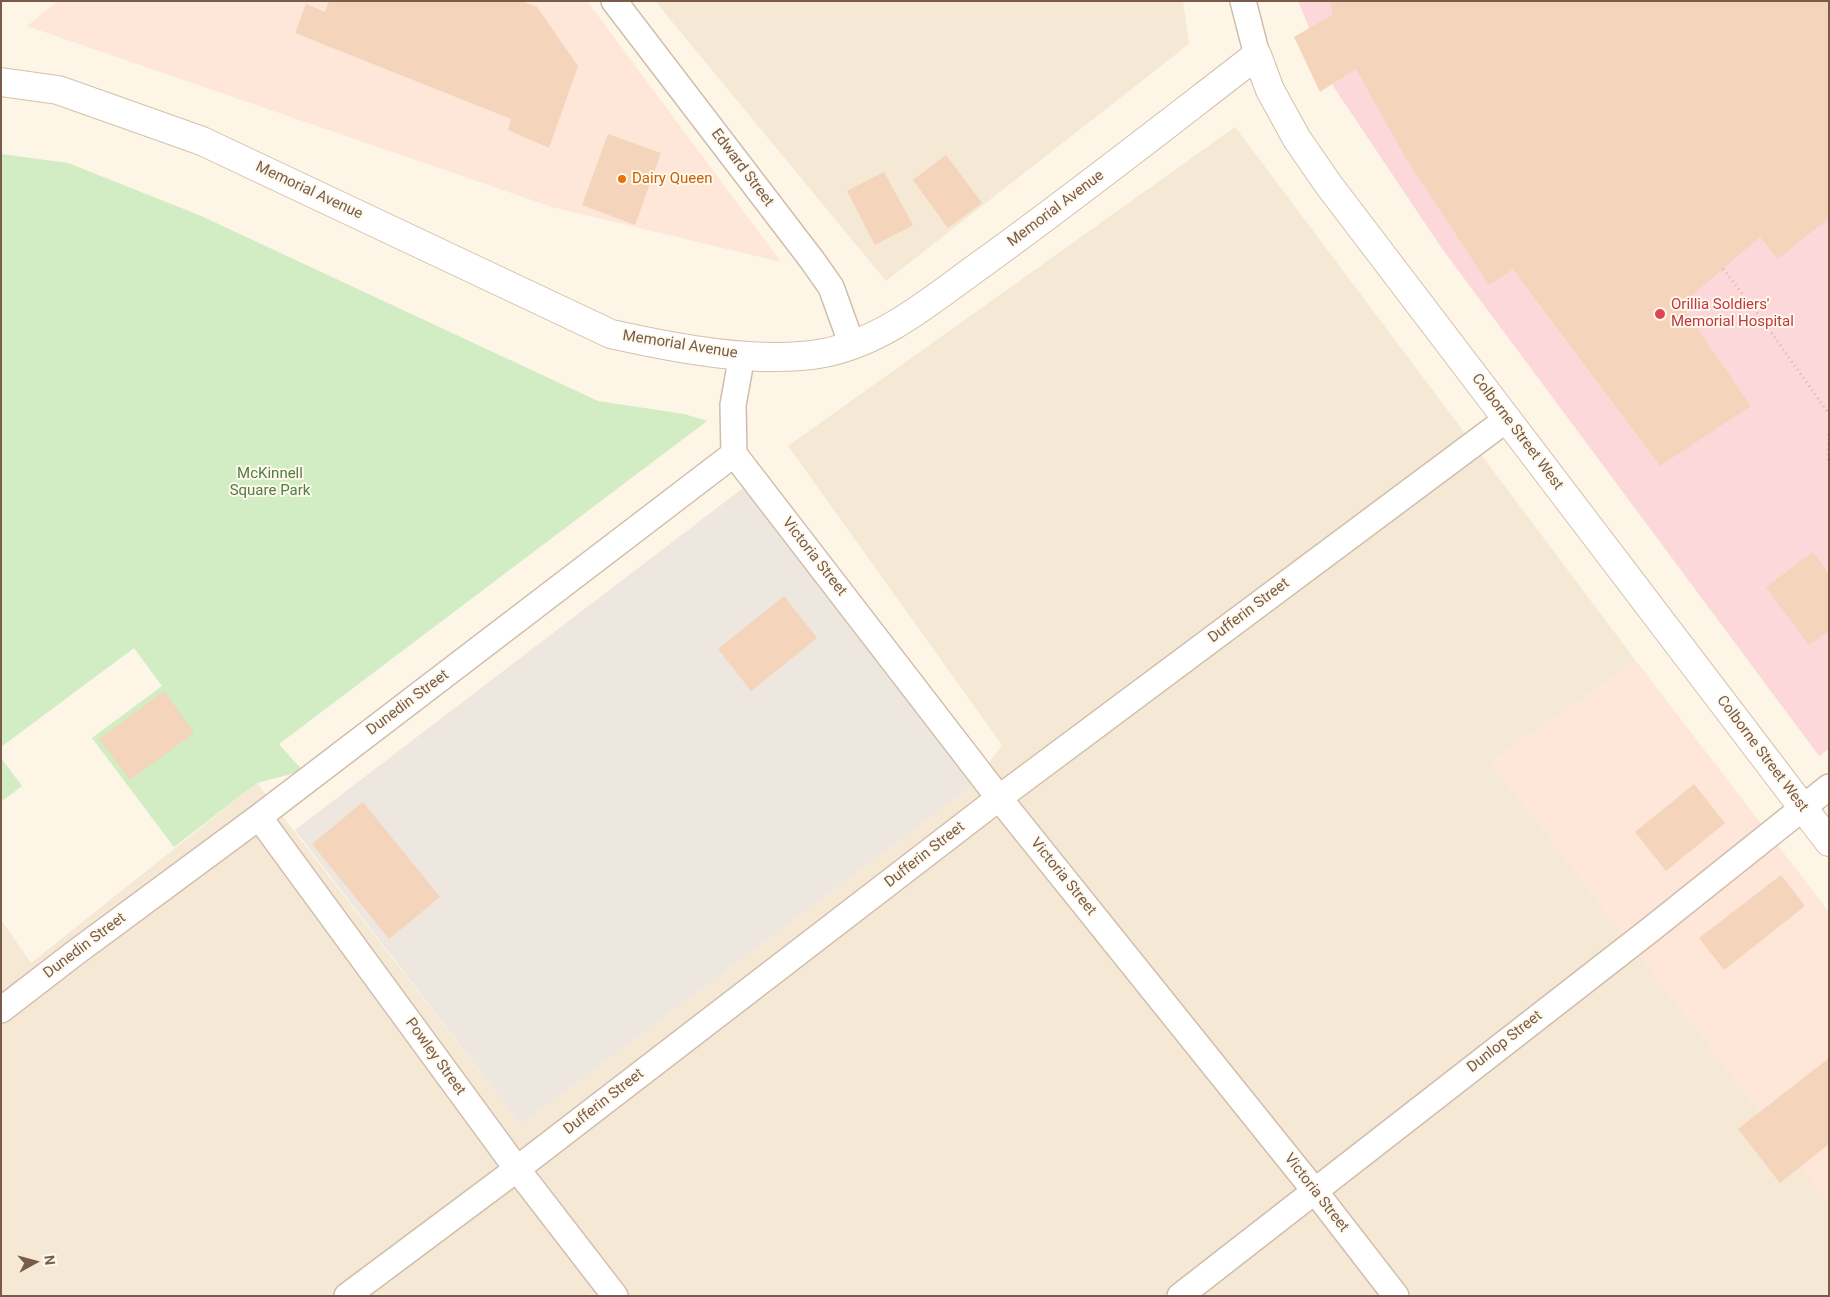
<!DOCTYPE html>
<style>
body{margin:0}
#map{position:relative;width:1830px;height:1297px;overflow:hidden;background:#fdf5e6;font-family:Roboto,sans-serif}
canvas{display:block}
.frame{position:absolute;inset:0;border:2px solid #785c49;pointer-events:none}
.north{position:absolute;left:10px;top:1237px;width:50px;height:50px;-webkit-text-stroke:4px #fff9ed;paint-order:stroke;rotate:83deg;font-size:14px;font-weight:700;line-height:20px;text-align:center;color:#785c49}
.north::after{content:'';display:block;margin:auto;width:18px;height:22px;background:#785c49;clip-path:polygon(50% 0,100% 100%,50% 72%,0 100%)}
</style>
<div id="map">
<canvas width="1830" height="1297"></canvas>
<div class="frame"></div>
<div class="north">N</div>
</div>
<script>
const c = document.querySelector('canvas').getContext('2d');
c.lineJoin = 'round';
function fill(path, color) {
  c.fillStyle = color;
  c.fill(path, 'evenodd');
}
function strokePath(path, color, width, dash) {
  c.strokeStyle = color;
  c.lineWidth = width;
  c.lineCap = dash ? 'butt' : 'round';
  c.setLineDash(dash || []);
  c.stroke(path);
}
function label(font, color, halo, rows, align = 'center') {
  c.font = font + ' Roboto,sans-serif';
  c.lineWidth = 4;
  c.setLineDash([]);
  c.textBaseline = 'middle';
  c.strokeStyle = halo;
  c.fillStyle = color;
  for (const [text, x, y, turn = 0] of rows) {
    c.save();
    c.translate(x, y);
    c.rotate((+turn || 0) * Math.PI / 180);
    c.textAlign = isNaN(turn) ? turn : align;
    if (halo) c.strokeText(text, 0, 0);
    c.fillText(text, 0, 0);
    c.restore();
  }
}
fill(new Path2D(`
 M655,1H1183L1189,44L886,281Z
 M1235,127L1636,661L1491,762L1829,1202V1296H1V920L31,963L257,783L521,1125L973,785L1002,745L788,446Z`), '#f5e8d4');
fill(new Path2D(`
 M58,1H587L781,262L552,207L27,26Z
 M1636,661L1829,912V1202L1491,762Z`), '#fee6d9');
fill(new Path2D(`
 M747,485L973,785L521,1125L295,830Z`), '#ede7e0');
fill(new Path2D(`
 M1298,1H1829V749L1819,756L1443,250L1333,86Z`), '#fcd8db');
fill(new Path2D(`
 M1,154L68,163L199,215L598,401L684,414L707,421L279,744L303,771L257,783L174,847L92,738L162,686L134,648L1,747Z
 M1,758L22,786L1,802Z`), '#d2ecc3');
fill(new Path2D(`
 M329,1H522L537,7L578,66L549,148L508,130L511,119L295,33L306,4L325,12Z
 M1330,1H1829V218L1778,259L1760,237L1681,305L1751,406L1660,466L1513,269L1489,285L1405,157L1356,69L1320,92L1294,37L1333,14Z
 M608,134L661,153L635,225L582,205Z
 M946,155L982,203L948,228L913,180Z
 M884,172L913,225L875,245L847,191Z
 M1813,552L1829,574V631L1809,645L1766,587Z
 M784,596L817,638L751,691L718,649Z
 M164,691L194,733L130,780L99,739Z
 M1694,784L1725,823L1666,871L1635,832Z
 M363,802L440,897L389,939L312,844Z
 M1781,875L1805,906L1724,970L1699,938Z
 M1829,1058V1144L1780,1183L1738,1129Z`), '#f4d5bc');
const street = new Path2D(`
 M614,1L812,260L831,287L852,345
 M1243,1L1257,55
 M734,454L999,798L1314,1190L1396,1296
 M734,454L733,405L742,355
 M259,817L517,1169L615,1296
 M1,1010L75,953L259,817L734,454
 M347,1296L517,1169L999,798L1507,419
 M1180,1296L1650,930L1829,787`);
const secondary = new Path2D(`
 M1,82L58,90L202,141L611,334C674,348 760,365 824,353C885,341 934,298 983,263C1076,196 1166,125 1257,55L1270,90L1297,139L1328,184L1829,842`);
strokePath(street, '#d0bdab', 28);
strokePath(secondary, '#d5c0ab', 30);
strokePath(new Path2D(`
 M1723,269L1756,311L1829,414
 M1828,460L1829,431`), '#d9b89f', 3, [1, 4]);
strokePath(street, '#fff', 25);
strokePath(secondary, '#fff', 28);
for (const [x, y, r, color] of [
 [622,179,5,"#e8710a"],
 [1660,314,6,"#e0444e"]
]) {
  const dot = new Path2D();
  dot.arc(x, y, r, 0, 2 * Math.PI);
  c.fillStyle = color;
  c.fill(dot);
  strokePath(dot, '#fff9ed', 2);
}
label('15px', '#785c49', '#fff9ed', [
 ["Edward Street",742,168,53],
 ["Memorial Avenue",309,191,25],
 ["Memorial Avenue",1056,209,-37],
 ["Memorial Avenue",680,345,9],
 ["Colborne Street West",1517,432,53],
 ["Victoria Street",814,557,52],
 ["Dufferin Street",1249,611,-37],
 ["Dunedin Street",408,703,-37],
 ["Colborne Street West",1762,754,53],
 ["Dufferin Street",925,855,-38],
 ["Victoria Street",1063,877,51],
 ["Dunedin Street",85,946,-37],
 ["Dunlop Street",1505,1042,-38],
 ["Powley Street",435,1057,54],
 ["Dufferin Street",604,1102,-38],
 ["Victoria Street",1316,1193,52]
]);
label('15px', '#c56008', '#fff9ed', [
 ["Dairy Queen",632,179]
], 'left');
label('15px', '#be3a42', '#fff9ed', [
 ["Orillia Soldiers'",1671,305],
 ["Memorial Hospital",1671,322]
], 'left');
label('15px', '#4f7e41', '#fff9ed', [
 ["McKinnell",270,474],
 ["Square Park",270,491]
]);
</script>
